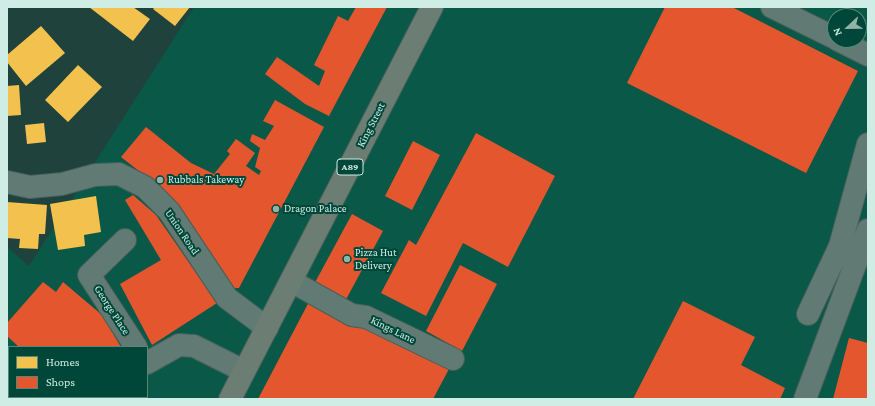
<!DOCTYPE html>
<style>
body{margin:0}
#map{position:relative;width:875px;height:406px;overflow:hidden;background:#1f433c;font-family:"Crimson Pro",serif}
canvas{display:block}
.frame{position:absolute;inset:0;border:8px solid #cfede4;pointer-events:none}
.legend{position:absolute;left:8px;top:346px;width:140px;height:52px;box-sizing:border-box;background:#004739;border:1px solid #53897d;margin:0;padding:5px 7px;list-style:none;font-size:12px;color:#cfede4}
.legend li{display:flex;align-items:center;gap:8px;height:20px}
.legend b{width:20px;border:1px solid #53897d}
.north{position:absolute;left:827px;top:8px;width:40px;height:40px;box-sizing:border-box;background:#004739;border:1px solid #53897d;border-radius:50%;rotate:248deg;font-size:11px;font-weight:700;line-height:16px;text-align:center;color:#cfede4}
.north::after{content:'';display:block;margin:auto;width:14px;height:18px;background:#91b2a9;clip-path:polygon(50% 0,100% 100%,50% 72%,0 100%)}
</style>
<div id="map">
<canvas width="875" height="406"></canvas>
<div class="frame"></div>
<ul class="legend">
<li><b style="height:11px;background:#f2c14e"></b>Homes</li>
<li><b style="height:11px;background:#e4572e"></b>Shops</li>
</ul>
<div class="north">N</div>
</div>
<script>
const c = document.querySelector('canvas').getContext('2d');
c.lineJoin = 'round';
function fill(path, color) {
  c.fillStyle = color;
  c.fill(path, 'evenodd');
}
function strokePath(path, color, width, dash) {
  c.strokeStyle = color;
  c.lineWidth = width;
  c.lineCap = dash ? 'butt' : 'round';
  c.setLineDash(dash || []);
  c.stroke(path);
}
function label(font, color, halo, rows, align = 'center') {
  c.font = font + ' "Crimson Pro",serif';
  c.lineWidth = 4;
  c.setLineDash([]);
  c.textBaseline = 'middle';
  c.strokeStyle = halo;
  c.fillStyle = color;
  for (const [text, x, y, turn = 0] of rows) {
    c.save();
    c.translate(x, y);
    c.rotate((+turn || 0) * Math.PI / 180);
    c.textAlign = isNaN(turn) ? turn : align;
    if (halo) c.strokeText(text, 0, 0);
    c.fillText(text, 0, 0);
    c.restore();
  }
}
fill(new Path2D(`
 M194,7H868V399H7V247L29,266ZM835,16H859V40H835ZM9,347H147V397H9Z`), '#095848');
fill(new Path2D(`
 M89,7H133L150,19L133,41Z
 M155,7H190L175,26L153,9Z
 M41,26L65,53L26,86L7,62V55Z
 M78,65L102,87L68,122L45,100Z
 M19,85L21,115L7,116V86Z
 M44,123L46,142L27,144L25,125Z
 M96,196L101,232L84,235L85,246L58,250L50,204Z
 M7,202L47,205L45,234H39L38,249L19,248L20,239L7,238Z`), '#f2c14e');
fill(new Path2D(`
 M356,7H387L329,116L305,104L265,74L277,57L319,86L325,71L314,65L338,16L348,21Z
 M665,7H732L858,71L806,173L627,83Z
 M275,100L324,127L239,288H232L144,175L121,157L146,127L191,163L214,174L230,154L227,151L236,139L255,153L246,166L259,175L261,171L255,167L260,148L250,141L252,134L265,140L274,126L263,121Z
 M476,133L555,176L508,267L463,243L426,316L381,293L409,240L416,245Z
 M413,141L440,155L412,210L385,196Z
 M133,195L156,215L217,303L152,345L120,284L161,260L125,200Z
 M352,214L383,231L343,305L312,288Z
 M460,265L497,284L462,351L426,331Z
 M43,282L56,292L63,282L102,315L121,347H19L7,336V323Z
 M311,298L449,369L433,399H258Z
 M683,301L755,337L741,365L785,388L780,399H633Z
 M849,338L868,343V399H833Z
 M7,359L9,360V397H36L37,399H7Z`), '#e4572e');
const minor = new Path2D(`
 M772,7L835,38
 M838,40L868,55
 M7,182L30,187L62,184L95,175L119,174L145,187L169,211L227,298L267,328
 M125,240L89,275L136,347
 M291,281L352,315L366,317L453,359
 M808,314L840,246L868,144
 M147,363L179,345L194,346L244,371
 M123,399L126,397
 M805,399L868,230`);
const major = new Path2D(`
 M230,399L432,7`);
strokePath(minor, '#445f59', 24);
strokePath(major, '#445f59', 24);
strokePath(minor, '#627a74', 22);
strokePath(major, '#6c7e74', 22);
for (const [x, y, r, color] of [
 [160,180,4,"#91b2a9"],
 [276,209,4,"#91b2a9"],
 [347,259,4,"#91b2a9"]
]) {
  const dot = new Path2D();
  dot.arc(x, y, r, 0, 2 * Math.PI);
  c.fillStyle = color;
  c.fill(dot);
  strokePath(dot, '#004739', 1.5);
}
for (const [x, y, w] of [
 [350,167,26]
]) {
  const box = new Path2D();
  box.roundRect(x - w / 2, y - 8, w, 16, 3);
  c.fillStyle = '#004739';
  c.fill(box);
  strokePath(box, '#cfede4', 1);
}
label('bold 10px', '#cfede4', null, [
 ["A89",350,167]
]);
label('11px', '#cfede4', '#004739', [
 ["King Street",371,125,-63],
 ["Union Road",182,232,56],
 ["George Place",112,310,57],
 ["Kings Lane",393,330,26]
]);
label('11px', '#cfede4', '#004739', [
 ["Rubbals Takeway",168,180],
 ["Dragon Palace",284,209],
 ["Pizza Hut",355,253],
 ["Delivery",355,266]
], 'left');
</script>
